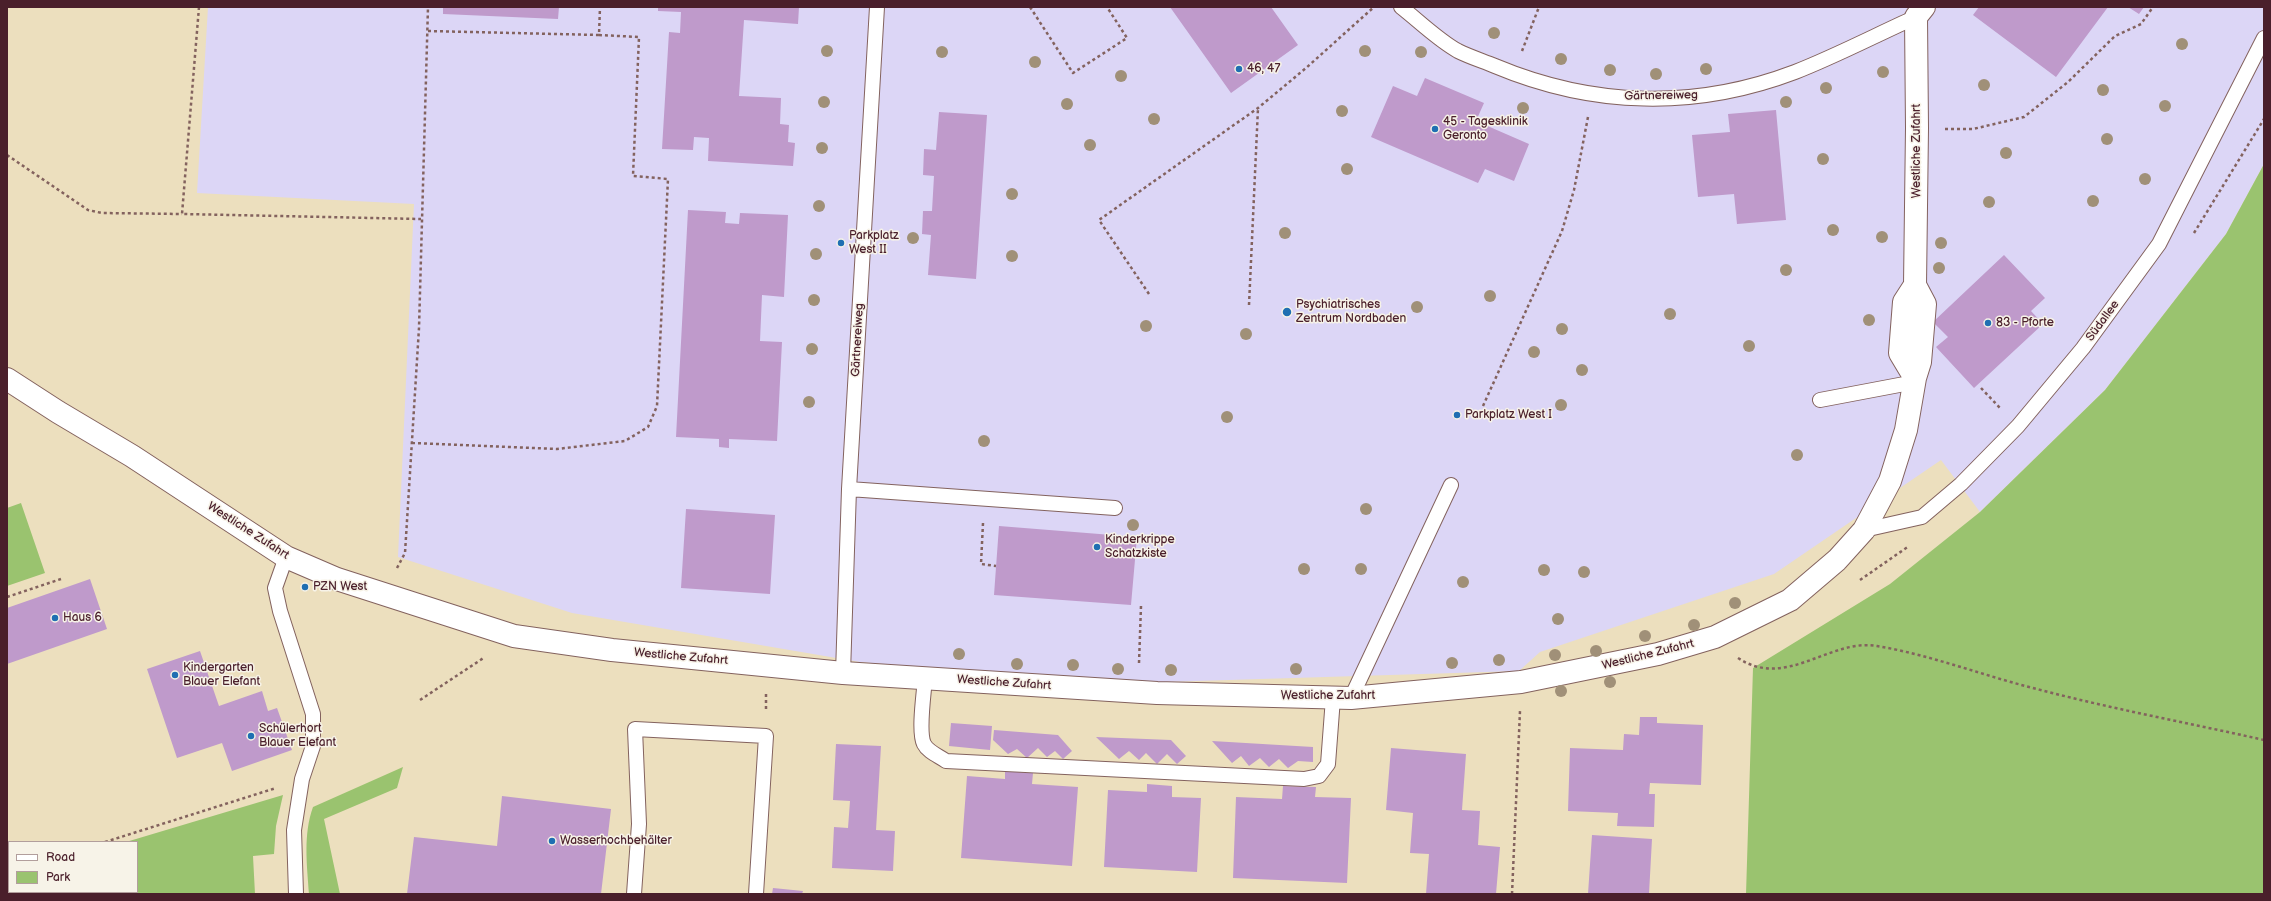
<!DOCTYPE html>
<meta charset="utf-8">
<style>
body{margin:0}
#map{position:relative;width:2271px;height:901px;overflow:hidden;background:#ecdfbe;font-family:"Balsamiq Sans",sans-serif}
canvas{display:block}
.frame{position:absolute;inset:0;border:8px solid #4a1f2b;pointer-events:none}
.legend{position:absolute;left:8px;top:841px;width:130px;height:52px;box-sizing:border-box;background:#f7f3e8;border:1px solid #b29e9c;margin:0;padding:5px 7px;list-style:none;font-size:12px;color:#4a1f2b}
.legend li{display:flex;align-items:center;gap:8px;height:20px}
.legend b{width:20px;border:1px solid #b29e9c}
</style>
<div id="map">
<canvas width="2271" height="901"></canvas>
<div class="frame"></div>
<ul class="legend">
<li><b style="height:5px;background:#fff"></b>Road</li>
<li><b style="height:11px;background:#9ac36f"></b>Park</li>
</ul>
</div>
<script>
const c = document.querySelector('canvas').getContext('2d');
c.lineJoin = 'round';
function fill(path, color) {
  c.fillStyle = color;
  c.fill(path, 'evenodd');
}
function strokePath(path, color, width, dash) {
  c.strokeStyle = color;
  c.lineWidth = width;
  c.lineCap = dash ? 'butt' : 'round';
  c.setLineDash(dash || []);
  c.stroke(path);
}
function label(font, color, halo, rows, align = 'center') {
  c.font = font + ' "Balsamiq Sans",sans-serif';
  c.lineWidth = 3;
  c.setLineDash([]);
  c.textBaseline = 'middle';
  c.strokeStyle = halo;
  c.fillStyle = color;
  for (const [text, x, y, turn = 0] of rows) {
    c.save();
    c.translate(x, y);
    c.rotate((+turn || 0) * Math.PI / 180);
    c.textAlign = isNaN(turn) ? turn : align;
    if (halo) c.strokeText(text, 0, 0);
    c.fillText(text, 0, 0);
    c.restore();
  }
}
fill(new Path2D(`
 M208,7H2264V164L2226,234L2105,390L1980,512L1941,460L1774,574L1540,652L1519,671L1132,683L985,673L860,662L572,613L398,557L414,204L197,193Z`), '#dcd6f6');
fill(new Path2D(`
 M2264,164V894H1746L1753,668L1890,584L1980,512L2105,390L2226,234Z
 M21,503L45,573L7,586V508Z
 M403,767L397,788L324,819L340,894H309C307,864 303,835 313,807Z
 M283,795L276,826L274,854L253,856L255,894H40L39,892H137V842H126Z`), '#9ac36f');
fill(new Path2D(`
 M443,7H559L558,19L443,14Z
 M658,7H799L798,24L744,20L739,96L781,98L780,124L789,125L788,142L795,143L793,166L708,161L709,138L694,137L693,150L662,149L669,32L680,33L681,12L658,11Z
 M1170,7H1271L1298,45L1231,93Z
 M1979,7H2108L2056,77L1973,15Z
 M2128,7H2144L2139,14Z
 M1425,78L1484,103L1476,121L1529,144L1514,181L1485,169L1478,183L1371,137L1393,86L1417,96Z
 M1776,110L1786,220L1737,224L1734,194L1698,197L1692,135L1730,132L1728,114Z
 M939,112L987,115L976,279L928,275L931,235L922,234L923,211H932L934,176L923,175L924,149L936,150Z
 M688,210L726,212L725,223L739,224L740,213L788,215L784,297L762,295L760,341L782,342L777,441L729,439V448L719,447V439L676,437Z
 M2004,255L2045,298L2031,311L2043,324L1974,388L1936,347L1948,337L1933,322Z
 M686,509L775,515L770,594L681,588Z
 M999,526L1137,537L1131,605L994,595Z
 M90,579L107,629L7,664V608Z
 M200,651L219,706L262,691L268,711L277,708L292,750L232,771L222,743L177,758L147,669Z
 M1640,717H1657V723L1703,725L1701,785L1650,783L1649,794H1655L1654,827L1617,826L1618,813L1568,811L1570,748L1623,750L1624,734L1639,735Z
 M951,723L992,726L990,750L949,746Z
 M994,730L1058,735L1072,751L1063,759L1055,751L1047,757L1038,748L1027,758L1017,749L1008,754L993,740Z
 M1096,737L1171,740L1186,756L1177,764L1167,754L1157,764L1146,753L1139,760L1129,751L1119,759Z
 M1212,741L1313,747V762L1298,761L1288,768L1279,759L1269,767L1260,758L1249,766L1241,756L1232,763Z
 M836,744L881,746L876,830L895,831L893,871L832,868L834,827L848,828L850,801L833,800Z
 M1391,748L1466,754L1462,810L1480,811L1478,845L1500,847L1496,894H1426L1429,854L1410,853L1413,813L1386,810Z
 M1005,771L1033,773L1032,784L1078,787L1072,866L961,858L967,776L1005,779Z
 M1147,784L1172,786V797L1201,798L1197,872L1104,867L1108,790L1147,792Z
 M1283,786L1316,787L1315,797L1351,798L1347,883L1233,878L1236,797L1282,799Z
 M502,796L611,809L601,894H407L414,837L497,846Z
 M1592,835L1652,839L1649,894H1588Z
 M773,888L803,891L802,894H772Z`), '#bf9acb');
const service = new Path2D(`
 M1401,7C1419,21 1438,40 1458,51C1470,57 1483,61 1495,66C1593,107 1695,110 1795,72C1836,56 1876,35 1916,17
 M1820,400L1915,382
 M849,489L1115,508
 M1864,530L1922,517L1961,484L2018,426L2083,348L2159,244L2264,38
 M286,557L275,588L280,611L313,714V746L302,779L294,830L296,894
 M843,673L849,489L877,7
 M925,678C924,693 918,732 924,744C928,752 939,756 946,761L1304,779L1319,776L1328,764L1333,698
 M1351,698L1451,485
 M634,894L639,824L635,729L766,736L756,894`);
const minor = new Path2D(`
 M1915,378L1900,353L1904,302L1915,285
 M7,379L58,412L132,456L286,557L337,579L514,636L612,650L843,673L1157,693L1351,698L1521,682L1658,654L1715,637L1790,600L1837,560L1864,530L1890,481L1906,430L1915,378L1920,362L1925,304L1915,285L1917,128L1916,17L1924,7`);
strokePath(service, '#83625e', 16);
strokePath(minor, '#83625e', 24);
strokePath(new Path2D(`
 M199,7L182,214L421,219
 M1030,7L1073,73L1127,38L1107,7
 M428,31L599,35L600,7
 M1522,51L1539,7
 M1945,129H1973L2024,117L2068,82L2115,36L2141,24L2153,7
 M7,155L88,210L102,213L182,214
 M2194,233L2264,119
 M1149,294L1099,220L1258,108L1306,68L1374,7
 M1249,305L1258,108
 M1981,388L2000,408
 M1483,406L1562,231L1574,190L1588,117
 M412,443L557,449L625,441L648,427L657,406L668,179L633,176L639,37L599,35
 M983,523L981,564L996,566
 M397,568L405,553L419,328L428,7
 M1860,580L1909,546
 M7,597L61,579
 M1738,658C1786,690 1830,638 1877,646C1931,655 1984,676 2037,689C2112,709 2189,723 2264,740
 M1139,663L1141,606
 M766,694V711
 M420,700L485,657
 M105,842L276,788
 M7,846L9,854
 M7,869H9
 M21,892L22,894
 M1512,894L1520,711`), '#83625e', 2.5, [3, 3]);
strokePath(service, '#fff', 14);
strokePath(minor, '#fff', 22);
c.fillStyle = '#a09078';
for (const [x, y] of [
 [1494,33],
 [2182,44],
 [827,51],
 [1365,51],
 [942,52],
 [1421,52],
 [1561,59],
 [1035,62],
 [1706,69],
 [1610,70],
 [1883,72],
 [1656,74],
 [1121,76],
 [1984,85],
 [1826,88],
 [2103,90],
 [824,102],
 [1786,102],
 [1067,104],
 [2165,106],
 [1523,108],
 [1342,111],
 [1154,119],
 [2107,139],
 [1090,145],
 [822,148],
 [2006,153],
 [1823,159],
 [1347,169],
 [2145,179],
 [1012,194],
 [2093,201],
 [1989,202],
 [819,206],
 [1833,230],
 [1285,233],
 [1882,237],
 [913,238],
 [1941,243],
 [816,254],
 [1012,256],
 [1939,268],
 [1786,270],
 [1490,296],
 [814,300],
 [1417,307],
 [1670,314],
 [1869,320],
 [1146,326],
 [1562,329],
 [1246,334],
 [1749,346],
 [812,349],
 [1534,352],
 [1582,370],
 [809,402],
 [1561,405],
 [1227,417],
 [984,441],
 [1797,455],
 [1366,509],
 [1133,525],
 [1304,569],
 [1361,569],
 [1544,570],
 [1584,572],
 [1463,582],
 [1735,603],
 [1558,619],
 [1694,625],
 [1645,636],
 [1596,651],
 [959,654],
 [1555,655],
 [1499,660],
 [1452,663],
 [1017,664],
 [1073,665],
 [1118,669],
 [1296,669],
 [1171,670],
 [1610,682],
 [1561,691]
]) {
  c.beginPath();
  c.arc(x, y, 6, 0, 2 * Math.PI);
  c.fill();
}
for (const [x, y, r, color] of [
 [1239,69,4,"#1f6fb2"],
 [1435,129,4,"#1f6fb2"],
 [841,243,4,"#1f6fb2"],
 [1287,312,5,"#1f6fb2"],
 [1988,323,4,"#1f6fb2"],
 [1457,415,4,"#1f6fb2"],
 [1097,547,4,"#1f6fb2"],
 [305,587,4,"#1f6fb2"],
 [55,618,4,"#1f6fb2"],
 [175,675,4,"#1f6fb2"],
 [251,736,4,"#1f6fb2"],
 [552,841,4,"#1f6fb2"]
]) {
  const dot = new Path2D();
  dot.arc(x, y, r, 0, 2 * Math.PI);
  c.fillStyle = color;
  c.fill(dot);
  strokePath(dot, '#f7f3e8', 1.5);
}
label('12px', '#4a1f2b', '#f7f3e8', [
 ["46, 47",1247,69],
 ["45 - Tagesklinik",1443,122],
 ["Geronto",1443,136],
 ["Parkplatz",849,236],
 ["West II",849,250],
 ["Psychiatrisches",1296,305],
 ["Zentrum Nordbaden",1296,319],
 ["83 - Pforte",1996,323],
 ["Parkplatz West I",1465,415],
 ["Kinderkrippe",1105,540],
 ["Schatzkiste",1105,554],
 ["PZN West",313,587],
 ["Haus 6",63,618],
 ["Kindergarten",183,668],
 ["Blauer Elefant",183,682],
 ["Schülerhort",259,729],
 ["Blauer Elefant",259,743],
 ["Wasserhochbehälter",560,841]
], 'left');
label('12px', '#4a1f2b', '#f7f3e8', [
 ["Gärtnereiweg",1661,96,-1],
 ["Westliche Zufahrt",1917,151,-90],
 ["Südallee",2103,321,-54],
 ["Gärtnereiweg",858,340,-87],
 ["Westliche Zufahrt",248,531,33],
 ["Westliche Zufahrt",1648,655,-14],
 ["Westliche Zufahrt",681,657,5],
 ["Westliche Zufahrt",1004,683,4],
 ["Westliche Zufahrt",1328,696]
]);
</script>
